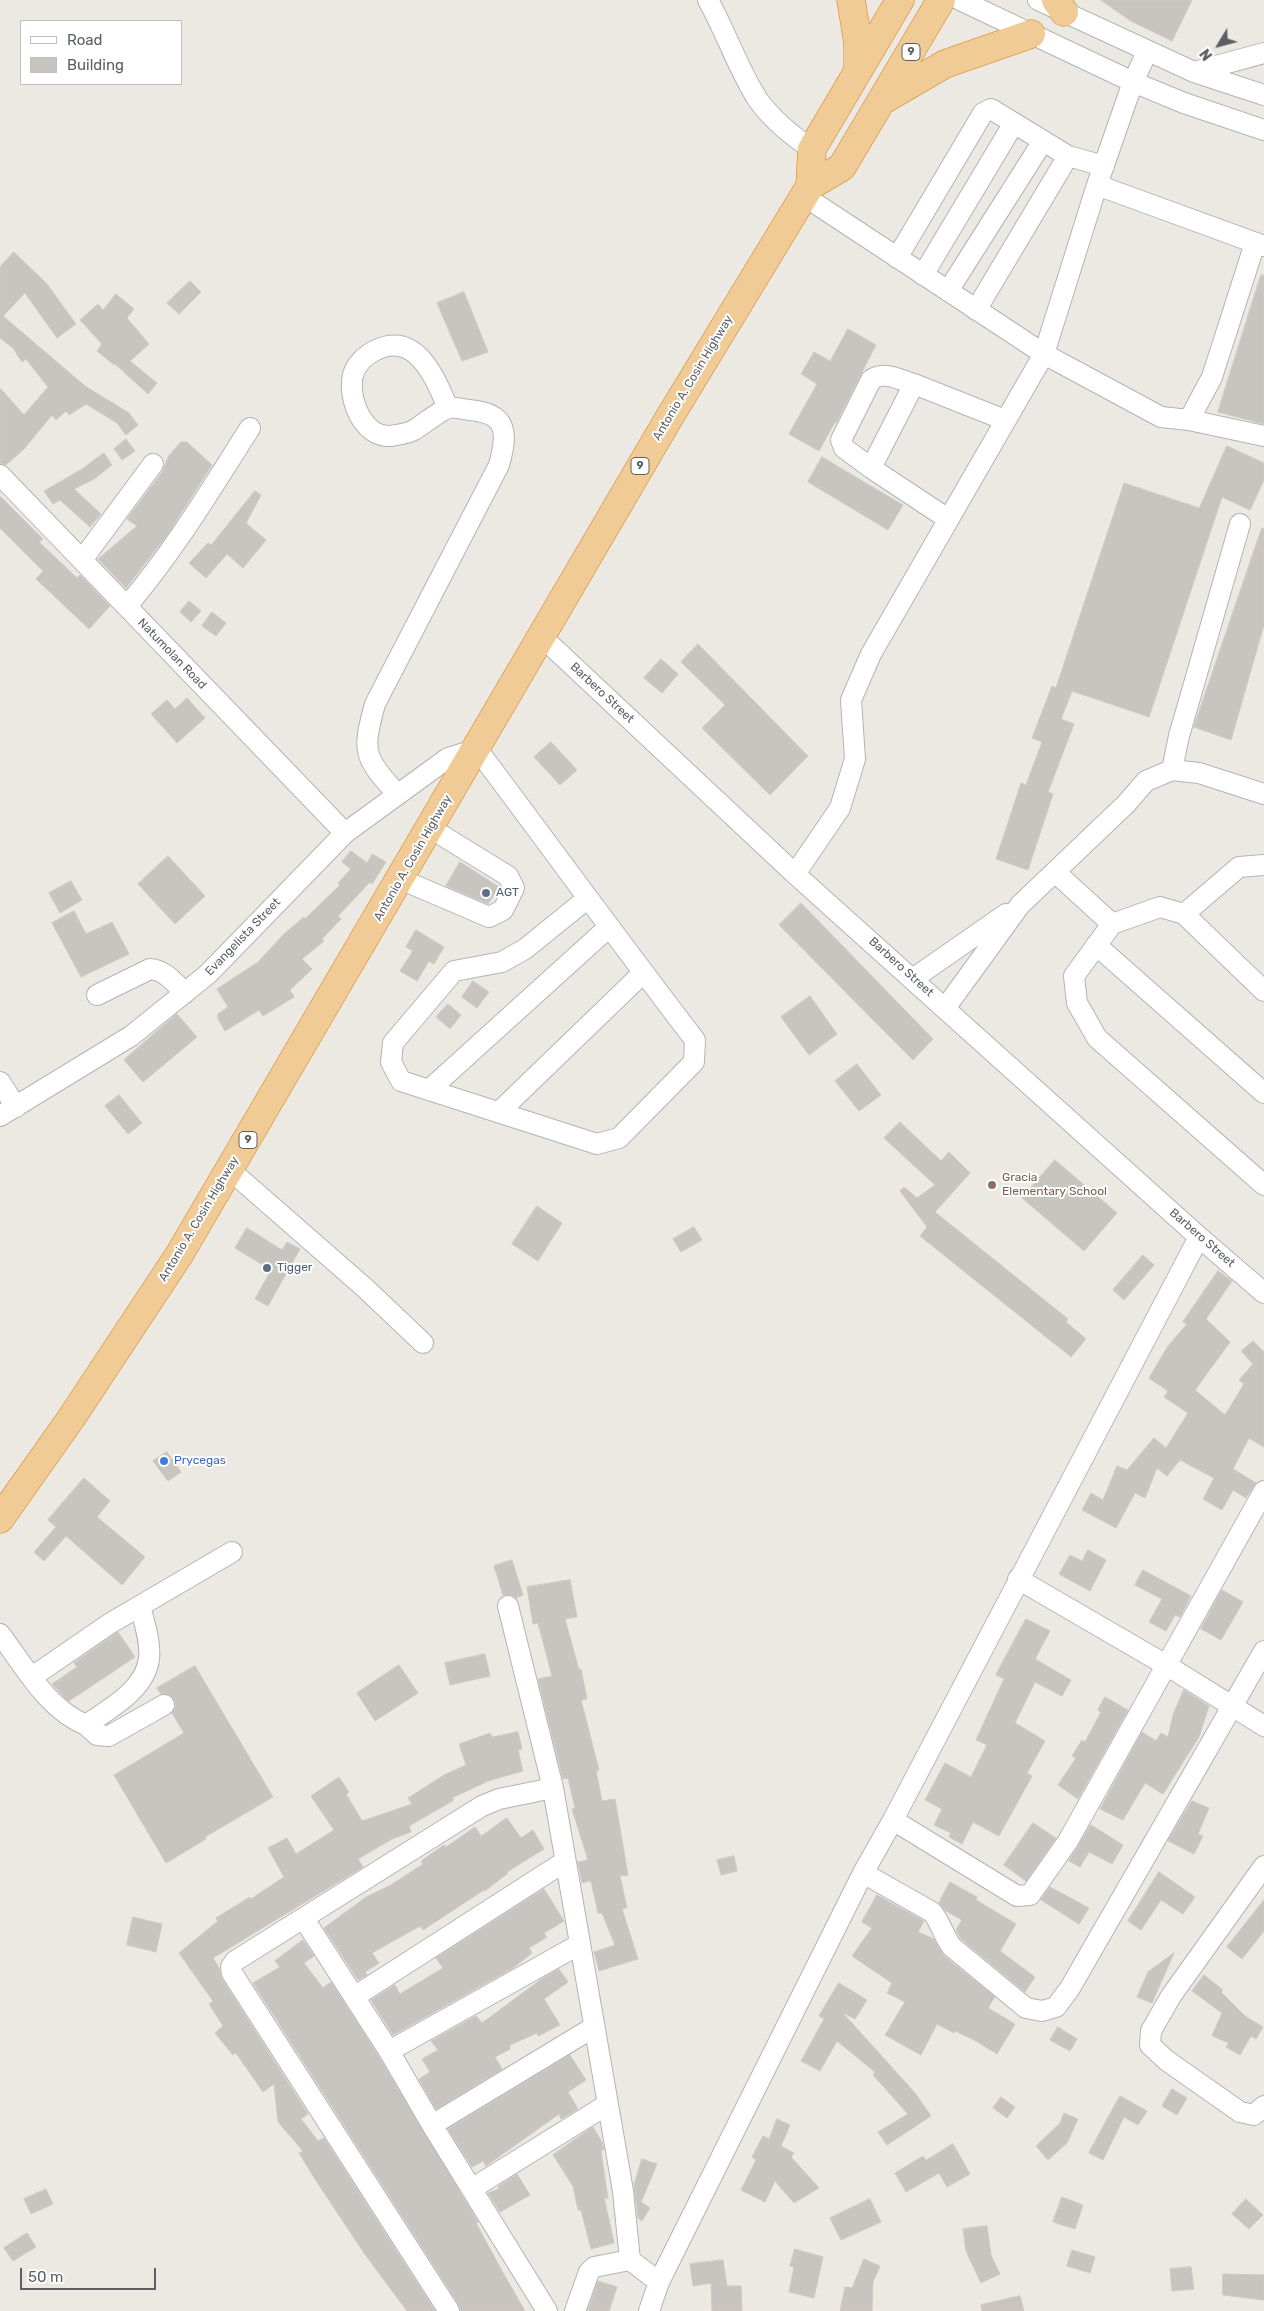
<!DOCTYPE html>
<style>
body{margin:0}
#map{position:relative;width:1264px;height:2311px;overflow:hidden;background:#ece9e3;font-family:Rubik,sans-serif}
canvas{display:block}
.legend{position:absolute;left:20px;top:20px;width:162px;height:65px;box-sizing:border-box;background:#fff;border:1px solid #bdbfc0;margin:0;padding:6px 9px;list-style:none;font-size:15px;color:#5b5f62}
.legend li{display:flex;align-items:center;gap:10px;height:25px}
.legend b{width:25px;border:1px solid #bdbfc0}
.north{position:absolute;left:1194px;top:20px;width:50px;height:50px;-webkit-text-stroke:4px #fff;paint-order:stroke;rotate:233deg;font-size:14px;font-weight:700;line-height:20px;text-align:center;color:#5b5f62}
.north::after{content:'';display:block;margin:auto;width:18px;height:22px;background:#5b5f62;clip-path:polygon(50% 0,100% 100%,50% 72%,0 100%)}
.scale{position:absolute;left:20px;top:2268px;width:136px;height:22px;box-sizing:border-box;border:2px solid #5b5f62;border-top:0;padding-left:6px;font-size:15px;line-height:18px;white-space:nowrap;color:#5b5f62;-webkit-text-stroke:4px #fff;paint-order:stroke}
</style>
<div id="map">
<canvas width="1264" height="2311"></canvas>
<ul class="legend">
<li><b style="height:6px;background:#fff"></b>Road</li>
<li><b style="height:14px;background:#c8c4c0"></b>Building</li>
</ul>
<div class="north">N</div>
<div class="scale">50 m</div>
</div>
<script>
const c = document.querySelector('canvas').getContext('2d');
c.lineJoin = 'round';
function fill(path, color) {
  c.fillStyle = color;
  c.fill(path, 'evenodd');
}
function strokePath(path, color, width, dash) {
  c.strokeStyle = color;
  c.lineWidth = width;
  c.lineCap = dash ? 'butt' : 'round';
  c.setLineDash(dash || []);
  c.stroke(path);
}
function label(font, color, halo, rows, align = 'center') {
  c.font = font + ' Rubik,sans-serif';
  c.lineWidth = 4;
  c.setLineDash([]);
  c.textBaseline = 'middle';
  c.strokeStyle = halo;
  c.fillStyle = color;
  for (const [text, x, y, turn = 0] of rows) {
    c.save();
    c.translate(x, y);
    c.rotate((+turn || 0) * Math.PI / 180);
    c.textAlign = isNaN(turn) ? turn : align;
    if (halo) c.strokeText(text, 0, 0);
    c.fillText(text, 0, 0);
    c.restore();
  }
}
const building = new Path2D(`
 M1101,0H1192L1172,41L1131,21Z
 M14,252L47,284L76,324L57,338L25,293L3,316L85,386L129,413L138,425L126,435L117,423L86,404L69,415L66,411L56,420L52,415L24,449L6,465L0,463V388L24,415L48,387L26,359L22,362L13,348L0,338V267Z
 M1261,275H1264V424L1218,412Z
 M190,281L201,292L179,314L167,303Z
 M464,292L488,352L462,361L437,303Z
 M116,294L134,309L127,318L149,344L130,361L157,383L148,394L115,364L114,365L97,351L102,344L80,320L98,304L103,310Z
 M848,329L876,345L836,423L835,422L819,451L789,434L817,384L801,374L814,352L830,361Z
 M126,439L135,451L122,460L114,449Z
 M181,442H187L212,465L167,535L126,588L98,559L137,526L127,519L163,471L168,457Z
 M1227,446L1264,463V480L1250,510L1222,497L1149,717L1072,691L1061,719L1074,724L1048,792L1053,794L1028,870L996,859L1021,783L1026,785L1042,742L1032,738L1052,686L1056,688L1124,483L1199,508Z
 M104,453L112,465L94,479L74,489L101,514L90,527L60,500L53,504L44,491L82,469Z
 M822,457L903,505L888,530L808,482Z
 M255,491L261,495L246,523L266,540L243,568L227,554L206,578L189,563L208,543L211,545Z
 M0,496L43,539L39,542L77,578L80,575L110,606L89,629L36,579L43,571L0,528Z
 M1262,528L1264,529V625L1231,740L1194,727Z
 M189,601L201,611L191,622L180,612Z
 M212,612L226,623L216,636L202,626Z
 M698,644L808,756L770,795L702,728L725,705L681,662Z
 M661,659L678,674L662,693L644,678Z
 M187,698L205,718L177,743L151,714L167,700L175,709Z
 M551,742L577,770L560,785L534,757Z
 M351,851L367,863L372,854L386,862L372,884L370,882L338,916L341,919L322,939L324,941L302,959L312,969L290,990L294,997L263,1016L259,1010L225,1031L218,1019V1014L228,1007L217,989L258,962L284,934L304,917L305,919L340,885L338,883L351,869L342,862Z
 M168,856L205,896L175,924L138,884Z
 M460,862L499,887L488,904L446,886Z
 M71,881L82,900L60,913L49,893Z
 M801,903L933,1039L913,1060L779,925Z
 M74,911L86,934L112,922L129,954L81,977L52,923Z
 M416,930L444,947L434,964L429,961L417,981L400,971L413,951L406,947Z
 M473,981L489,992L477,1008L462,997Z
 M810,996L837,1034L809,1055L781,1017Z
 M448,1004L461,1015L450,1029L436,1017Z
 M177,1014L197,1037L143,1082L124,1060Z
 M857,1064L881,1095L859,1111L835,1081Z
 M119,1095L142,1123L128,1134L105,1106Z
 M900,1122L941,1161L949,1152L970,1173L935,1212L1068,1319L1066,1322L1086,1339L1071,1357L920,1236L927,1227L900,1191L904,1187L917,1198L935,1185L884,1138Z
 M1055,1160L1117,1213L1084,1251L1022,1198Z
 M537,1206L562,1223L538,1261L512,1244Z
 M694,1227L702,1240L681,1252L673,1239Z
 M247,1228L282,1250L287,1242L300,1249L268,1306L255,1299L271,1270L235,1248Z
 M1143,1255L1154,1265L1124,1300L1113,1290Z
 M1218,1271L1232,1281L1206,1319L1230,1342L1195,1390L1225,1415L1244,1384L1239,1380L1253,1364L1241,1351L1253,1341L1264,1352V1447L1249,1438L1233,1469L1256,1483L1246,1498L1233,1490L1222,1510L1203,1499L1214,1478L1180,1460L1167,1476L1157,1468L1145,1498L1135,1493L1116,1528L1082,1510L1091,1493L1103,1500L1117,1466L1127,1470L1154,1438L1166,1448L1188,1413L1164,1397L1168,1391L1149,1378L1168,1346L1187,1324L1183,1322Z
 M167,1452L181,1472L168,1481L153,1461Z
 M84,1478L110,1501L97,1517L145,1557L122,1585L66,1536L44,1561L34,1552L56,1527L48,1520Z
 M1088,1550L1106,1560L1090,1591L1059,1574L1070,1555L1082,1561Z
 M512,1560L523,1595L516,1598L511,1595H503L494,1566Z
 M1143,1570L1191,1596L1180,1617L1175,1615L1166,1631L1149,1622L1162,1599L1135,1585Z
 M570,1580L577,1617L565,1619L579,1670L581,1669L587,1699L581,1700L599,1770L596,1771L602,1801L615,1799L628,1875L620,1876L627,1908L622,1909L638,1959L599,1971L594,1952L615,1945L602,1913H598L591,1881L582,1883L578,1862L588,1860L572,1809L575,1808L568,1778L563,1779L538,1679L552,1676L538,1623L533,1624L527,1587Z
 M1222,1590L1243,1602L1221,1640L1201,1629Z
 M1026,1619L1050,1631L1035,1659L1071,1680L1062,1696L1035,1682L1015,1723L1045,1741L1027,1773L1032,1776L999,1836L973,1822L962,1844L949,1837L951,1833L934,1825L942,1809L925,1800L945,1763L971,1777L987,1745L976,1740L1004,1679L996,1675Z
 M118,1632L135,1657L69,1701L67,1700L52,1684L77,1667L74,1663Z
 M485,1654L490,1676L450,1685L445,1663Z
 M399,1665L418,1693L375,1721L357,1693Z
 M195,1666L273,1797L205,1837L206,1839L166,1863L114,1775L184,1733L172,1713L176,1706L174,1699L170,1695L161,1694L157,1688Z
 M1184,1690L1209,1706L1199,1737L1163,1794L1145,1783L1123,1820L1100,1809L1142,1732L1156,1741L1161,1733L1168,1737L1173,1715Z
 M1105,1697L1128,1710L1078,1799L1058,1785L1076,1758L1072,1756L1082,1740L1085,1742L1101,1712L1098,1710Z
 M518,1732L522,1749L518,1750L523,1771L488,1781L452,1798L454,1800L409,1826L411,1832L392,1839L358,1859L363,1867L213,1958L219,1968L222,1979L308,2114L301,2119L318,2141L324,2138L435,2311H407L364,2253L313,2176L299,2153L303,2151L278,2122L274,2084L263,2092L236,2053L233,2055L215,2033L223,2026L209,2004L213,2001L179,1953L218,1921L216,1918L250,1897L251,1899L284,1877L268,1848L287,1838L296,1854L334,1830L311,1796L339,1777L349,1792L346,1794L362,1821L412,1804L408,1798L444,1775L466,1765L459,1744L490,1733L492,1737Z
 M1192,1801L1209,1808L1198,1834L1203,1836L1194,1854L1168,1841Z
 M507,1818L521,1838L533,1830L544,1849L507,1872L508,1873L485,1891L484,1890L423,1930L420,1926L372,1953L379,1963L365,1972L367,1975L358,1980L324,1928L366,1897L391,1885L423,1864L421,1861L444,1845L446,1847L475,1827L481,1836Z
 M1033,1823L1056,1838L1026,1881L1004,1865Z
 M1091,1825L1123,1845L1112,1864L1089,1852L1080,1867L1069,1861Z
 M734,1856L737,1871L721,1875L717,1860Z
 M1159,1872L1195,1897L1183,1914L1161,1900L1141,1930L1128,1921Z
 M950,1882L977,1897L976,1900L1016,1924L1000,1951L1035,1977L1025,1992L961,1939L956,1930L962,1920L946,1911L939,1903Z
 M1050,1887L1089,1908L1079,1924L1041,1900Z
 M544,1889L564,1921L544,1933L547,1937L529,1948L532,1953L513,1968L393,2035L371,2000L395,1985L400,1994L443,1968L436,1958Z
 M877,1895L924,1921L918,1932L934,1939L944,1956L995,1997L988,2008L1015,2024L997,2054L976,2041L955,2031L954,2033L937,2024L921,2055L885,2035L905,2002L887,1993L892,1983L852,1956L872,1928L862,1922Z
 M1264,1900V1931L1242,1959L1227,1947Z
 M133,1917L162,1924L156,1952L127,1945Z
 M303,1940L314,1956L304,1963L323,1988L331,1982L379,2057L478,2222L476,2223L502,2271L525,2311H461L459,2305L253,1983L280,1967L275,1961Z
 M1174,1953L1152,2003L1137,1997L1148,1972Z
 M559,1969L568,1982L544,1999L560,2025L538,2036L537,2033L510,2045V2049L495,2057L502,2069L436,2109L419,2079L430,2072L422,2059L438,2050L431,2041L476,2016L482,2023L543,1978Z
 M1204,1975L1223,1990L1221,1992L1245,2016L1263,2027L1256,2039L1251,2036L1240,2055L1226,2047L1229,2043L1212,2036L1222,2013L1192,1991Z
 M839,1983L867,2000L855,2019L842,2012L915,2093L931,2116L887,2145L878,2132L908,2114L873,2075L875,2072L837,2041L820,2071L801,2061L824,2019L819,2016Z
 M1058,2027L1077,2039L1070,2051L1050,2040Z
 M570,2055L586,2080L568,2092L578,2109L561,2119L559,2114L486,2166L483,2161L472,2167L448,2129Z
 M1172,2089L1187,2098L1177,2115L1162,2106Z
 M1120,2096L1147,2111L1138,2125L1124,2117L1103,2160L1089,2153Z
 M1001,2097L1015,2107L1007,2118L993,2108Z
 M1064,2113L1078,2119L1067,2143L1048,2160L1036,2146L1060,2123Z
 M777,2119L790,2125L781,2146L794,2153L791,2157L819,2188L794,2203L775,2181L765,2202L741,2190L756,2160L752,2157L763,2136L769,2139Z
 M593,2127L602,2142L604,2149L601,2151L608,2199L604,2197L614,2243L591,2249L581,2210H578L573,2186L553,2155Z
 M953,2144L970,2174L947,2187L939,2173L906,2192L895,2173L923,2156L926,2160Z
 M642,2159L657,2164L641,2202L650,2208L642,2221L638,2218L634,2185Z
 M517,2174L530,2195L500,2212L488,2193L499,2189L498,2187Z
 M46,2189L53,2204L31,2214L24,2199Z
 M1062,2197L1083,2205L1075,2229L1053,2222Z
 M870,2199L881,2222L841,2240L830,2218Z
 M1246,2199L1263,2215L1249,2229L1232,2214Z
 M987,2226L991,2255L1000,2274L981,2283L966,2251L963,2229Z
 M27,2233L36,2247L13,2261L4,2248Z
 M795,2249L823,2257L814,2298L789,2292L794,2267L790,2266Z
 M1072,2250L1095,2257L1090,2273L1067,2266Z
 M864,2259L880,2266L873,2282L872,2311H840L845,2287L852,2288Z
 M723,2260L727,2286H741L742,2311H712L711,2283L693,2286L690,2264Z
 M1191,2267L1194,2289L1172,2291L1170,2269Z
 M1223,2274L1264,2275V2300L1223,2295Z
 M598,2281L617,2287L609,2311H588Z
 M1020,2296L1024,2311H982L981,2305Z`);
fill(building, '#c8c4c0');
strokePath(building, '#d0c9c2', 1);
const minor = new Path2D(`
 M708,0C726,32 738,69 758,100C772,119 792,136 812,149
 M960,0L1133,82L1184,103L1264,130
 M1038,0L1194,72L1264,95
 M1194,72L1264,53
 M1068,156L1104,166
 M1097,185L1264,246
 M804,196L1044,354L1161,417L1189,420L1212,377L1255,243
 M897,258L983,113L991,109L1068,156L976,310
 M923,275L1014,123
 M948,291L1043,141
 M1189,420L1264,436
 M871,468L844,448L841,440L871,380C883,370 900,380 914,384
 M0,475L345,833
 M948,519L871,468L914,384L1005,420
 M82,560L153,464
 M127,606C174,551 211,489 250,428
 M542,637L795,874L1199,1237L1264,1293
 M1172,770L1179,736L1240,524
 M397,794C363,756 362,752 375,704L499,465C508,433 508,413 469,410C463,409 456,407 450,408C441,409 423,425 414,430C409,433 402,434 396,435C365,443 347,400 353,375C356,364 366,355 376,350C417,331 435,378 448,408
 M1055,872L1112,924
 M795,874L840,808L855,759L851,700L871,654L1044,354L1097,185L1133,82L1147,52
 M400,879L489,917L503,910L514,888L508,876L430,828
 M1184,914L1239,867L1264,865
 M1096,945L1264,1093
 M914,978L1006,914
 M1264,991L1184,914L1160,907L1112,924L1074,976L1077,1003L1097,1038L1264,1185
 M97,995L150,969C165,970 175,983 185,993
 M946,1007L1020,905L1126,804L1146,781L1172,770L1199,773L1264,794
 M0,1082L16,1107
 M429,1090L609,927
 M499,1112L643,973
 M0,1116L131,1036L208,974L345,833L448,758L477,749C550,846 621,944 695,1040L694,1062L619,1138L597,1144L401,1081L391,1062L393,1043L454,971L502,962L525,949L588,898
 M230,1170L365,1288L423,1343
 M1018,1579L1166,1665L1264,1726
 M508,1606L553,1788L623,2191L630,2260
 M0,1634C25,1667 47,1709 86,1725C109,1709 145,1690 149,1659C151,1642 144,1622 140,1606
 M32,1677L109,1624L232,1552
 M86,1725L97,1735L109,1736L164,1705
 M893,1820L1017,1896L1030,1895L1068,1841L1264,1491
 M1264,1866L1171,1996L1151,2031L1150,2045L1166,2060L1240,2112L1254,2115L1264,2106
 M863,1873L932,1912C941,1923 943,1935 952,1947L1026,2008L1042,2011L1056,2007L1070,1988L1264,1651
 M304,1919L389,2051L432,2125L547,2311
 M354,1997L564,1862
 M389,2051L580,1944
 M432,2125L594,2027
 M473,2188L608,2104
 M449,2311L232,1973L231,1967L235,1961L482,1806L499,1799L553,1788
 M575,2311L589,2272L594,2267L630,2260L659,2282
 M649,2311L659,2282L863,1873L893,1820L1199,1237`);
const highway = new Path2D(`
 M851,0L858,43V71
 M1056,0L1064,12
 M885,99L945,64L1031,34
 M810,186L812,149L900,0
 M0,1519L72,1417L179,1255L669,418L810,186L842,167L941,0`);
strokePath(minor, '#b0b4b7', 22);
strokePath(highway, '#d77d18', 29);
strokePath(minor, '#fff', 20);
strokePath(highway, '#f1cb95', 28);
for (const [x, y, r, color] of [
 [486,893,5,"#5c6f8a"],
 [992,1185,5,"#8d6e63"],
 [267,1268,5,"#5c6f8a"],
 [164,1461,5,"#3f7fe0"]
]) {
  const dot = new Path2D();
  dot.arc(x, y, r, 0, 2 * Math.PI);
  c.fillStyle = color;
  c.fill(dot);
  strokePath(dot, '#fff', 2);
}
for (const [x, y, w] of [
 [911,52,18],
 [640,466,18],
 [248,1140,18]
]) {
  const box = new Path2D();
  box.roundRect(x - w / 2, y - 8.5, w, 17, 4);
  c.fillStyle = '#fff';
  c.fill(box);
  strokePath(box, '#5b5f62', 1);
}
label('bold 11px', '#5b5f62', null, [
 ["9",911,52],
 ["9",640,466],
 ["9",248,1140]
]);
label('12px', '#5b5f62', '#fff', [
 ["Antonio A. Cosin Highway",693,378,-59],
 ["Natumolan Road",172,654,46],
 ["Barbero Street",602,693,43],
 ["Antonio A. Cosin Highway",413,858,-60],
 ["Evangelista Street",243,937,-46],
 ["Barbero Street",901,967,42],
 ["Antonio A. Cosin Highway",199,1219,-59],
 ["Barbero Street",1202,1238,41]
]);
label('12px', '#4e5e75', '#fff', [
 ["AGT",496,893],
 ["Tigger",277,1268]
], 'left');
label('12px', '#785e54', '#fff', [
 ["Gracia",1002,1178],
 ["Elementary School",1002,1192]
], 'left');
label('12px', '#366cbe', '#fff', [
 ["Prycegas",174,1461]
], 'left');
</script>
